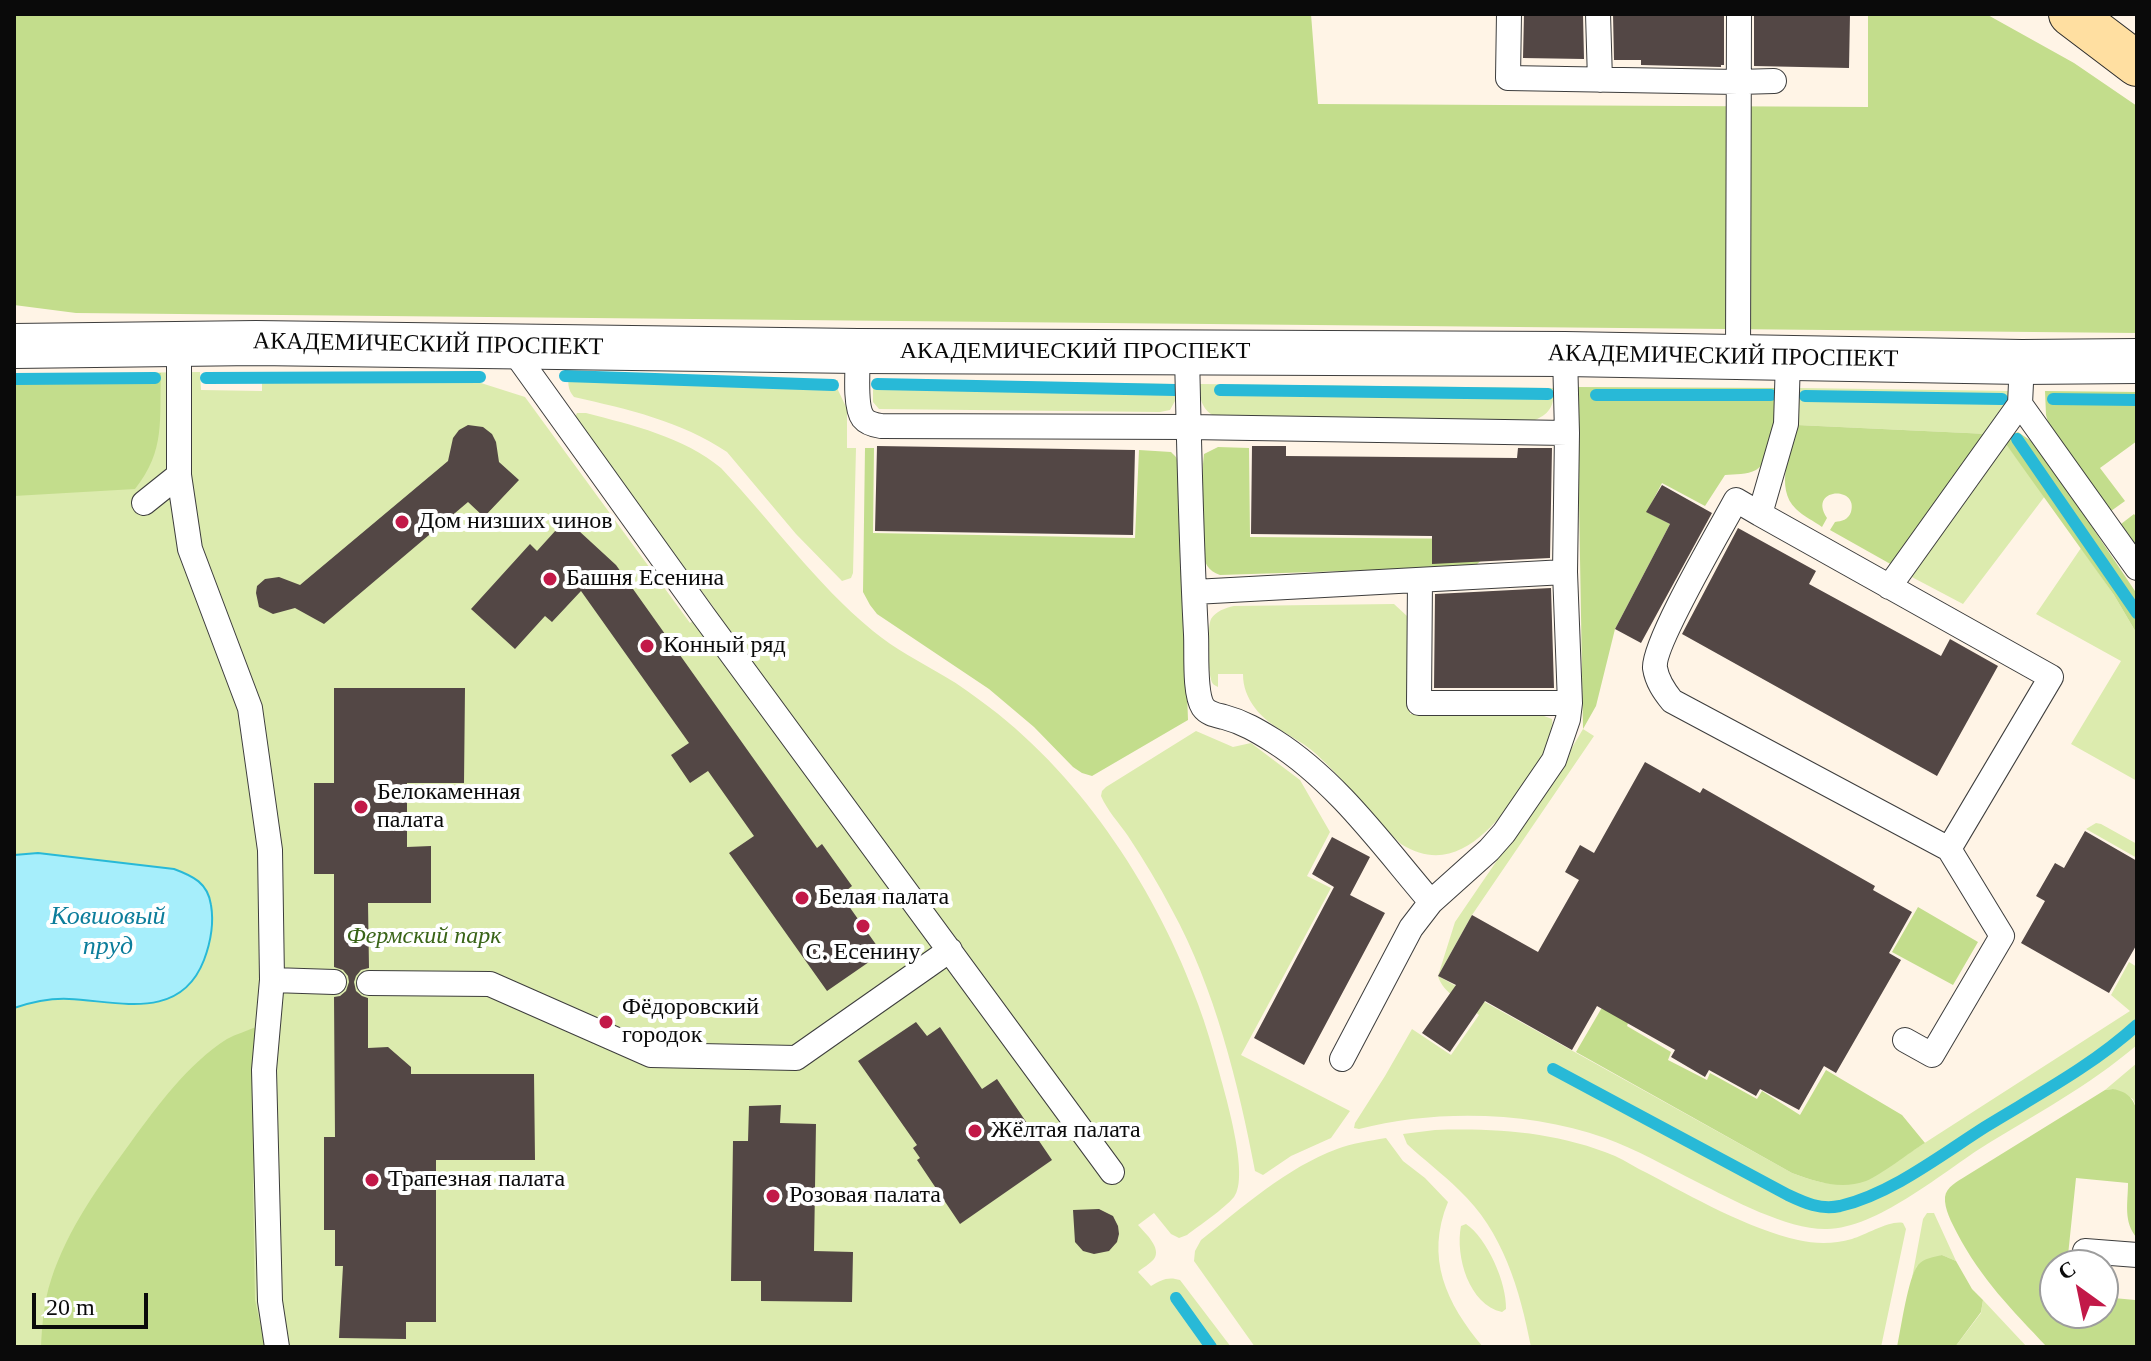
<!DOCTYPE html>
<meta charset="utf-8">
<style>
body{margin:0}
#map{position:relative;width:2151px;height:1361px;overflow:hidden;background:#fff4e6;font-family:"Times New Roman",serif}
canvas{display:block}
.frame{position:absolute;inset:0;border:16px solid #0a0a0a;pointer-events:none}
.north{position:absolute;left:2039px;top:1249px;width:80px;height:80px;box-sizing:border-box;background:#fff;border:2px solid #9d9d9d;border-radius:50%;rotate:327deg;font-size:22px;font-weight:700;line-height:32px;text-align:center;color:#0a0a0a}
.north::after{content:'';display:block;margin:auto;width:28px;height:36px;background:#c21948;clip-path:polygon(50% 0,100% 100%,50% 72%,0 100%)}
.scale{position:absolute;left:32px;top:1293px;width:116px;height:36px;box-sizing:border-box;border:4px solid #0a0a0a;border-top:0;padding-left:10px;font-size:24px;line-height:28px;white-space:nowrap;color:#0a0a0a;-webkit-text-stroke:6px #fff;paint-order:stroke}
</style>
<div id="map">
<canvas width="2151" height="1361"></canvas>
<div class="frame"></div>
<div class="north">С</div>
<div class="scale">20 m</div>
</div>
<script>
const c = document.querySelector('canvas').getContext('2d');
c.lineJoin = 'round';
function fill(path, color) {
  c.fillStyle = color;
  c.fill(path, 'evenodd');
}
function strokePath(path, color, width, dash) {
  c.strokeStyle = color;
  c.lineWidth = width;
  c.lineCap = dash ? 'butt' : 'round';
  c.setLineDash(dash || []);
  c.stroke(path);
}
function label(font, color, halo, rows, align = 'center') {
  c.font = font + ' "Times New Roman",serif';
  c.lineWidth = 8;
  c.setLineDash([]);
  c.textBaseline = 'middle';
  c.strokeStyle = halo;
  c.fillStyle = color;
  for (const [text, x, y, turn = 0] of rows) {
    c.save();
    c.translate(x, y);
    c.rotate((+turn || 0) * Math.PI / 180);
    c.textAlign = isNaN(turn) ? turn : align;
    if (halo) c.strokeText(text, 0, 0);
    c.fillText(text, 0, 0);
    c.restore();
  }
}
fill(new Path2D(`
 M200,372L201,390L262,391V381L481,383L525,397L690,623L714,608L575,417L577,413H586C632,425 684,437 721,468C772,522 815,583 873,631C895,649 920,662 944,676C960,685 974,696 989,707C1084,779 1158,893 1198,1004C1206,1025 1212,1047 1218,1068C1225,1094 1250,1176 1234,1197C1224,1209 1200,1225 1187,1235L1179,1238L1171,1234L1154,1213L1138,1225C1145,1233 1162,1248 1154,1259C1150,1264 1142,1268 1138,1272L1151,1286C1161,1280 1168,1276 1180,1280L1231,1347H14V374Z
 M569,372L838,380V390L847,409V448H856L853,573L851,578L842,581L796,534L727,452C681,421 627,409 574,397C567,389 568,382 569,372Z
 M873,379L1176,384L1175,401L1170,410L1160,412L879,409L873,402Z
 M1200,384L1554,388C1554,405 1551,413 1535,420L1218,418C1203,411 1199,401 1200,384Z
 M1800,388L2009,391L2007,403L1988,434L1797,425Z
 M2003,440L2045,496L1963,604L1908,575Z
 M2081,548L2114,595L2137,634V781L2071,744L2121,661L2036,614Z
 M1394,604L1407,616L1411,627L1410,714L1544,716L1552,719C1556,743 1536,768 1523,787C1494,827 1455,878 1401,844C1371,816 1346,781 1315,753C1297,737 1270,728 1255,708C1247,697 1243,687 1243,674H1218V687C1216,686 1214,685 1213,684C1207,676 1207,627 1211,619C1216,611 1225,608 1234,606Z
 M1583,729L1594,736L1472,915L1438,976L1792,1173C1823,1185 1835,1186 1867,1180L2130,1011L2111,995L2129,962L2137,967V1045C2089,1086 2034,1115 1981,1148C1939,1175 1877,1228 1827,1229C1788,1230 1733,1200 1697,1182C1667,1167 1636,1149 1605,1138C1531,1111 1435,1109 1359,1129L1354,1128L1355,1123L1385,1076L1412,1029L1451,1055L1479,1015C1465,1003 1443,994 1438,976L1455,922L1560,768Z
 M1196,731L1233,747L1251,743L1300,780L1330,832L1307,876L1331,888L1241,1055L1350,1111L1331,1138L1291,1156L1263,1175L1255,1171C1239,1085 1214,986 1172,910C1159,885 1144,860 1128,836C1119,823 1107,810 1101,796L1102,791L1106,787Z
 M2096,823L2101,824L2137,844V858L2086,829Z
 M2137,1063V1110L2133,1099L2113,1089L2105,1090Z
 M1435,1130C1497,1128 1557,1132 1615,1156C1626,1161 1636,1168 1647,1173C1692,1197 1749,1229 1798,1240C1816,1244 1834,1244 1852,1239C1866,1235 1890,1220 1903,1223L1906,1229L1881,1347H1531C1520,1290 1503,1231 1459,1190C1443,1174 1424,1160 1407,1144L1403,1134Z
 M1386,1138L1403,1161L1425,1178L1448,1202C1425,1258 1446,1303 1483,1347H1255L1194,1261L1195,1251L1201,1240C1243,1207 1286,1168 1337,1149C1352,1143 1369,1141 1386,1138Z
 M1927,1213H1934L1956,1261L1942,1255L1917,1266L1912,1278L1923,1219Z
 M1466,1224C1487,1238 1507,1283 1506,1309L1502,1312C1469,1305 1455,1256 1461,1226Z
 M1983,1300L2027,1347H1955L1981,1313Z`), '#dcebae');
fill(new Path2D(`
 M14,14H1311L1318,104L1868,107V14H1986L2074,63L2137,106V333L76,313L14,305Z
 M161,373C159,420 166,450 135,489L14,496V374Z
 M1577,387L1780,388C1779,408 1775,459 1756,470C1747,475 1735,474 1725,475L1705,506L1662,483L1647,512L1670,524L1615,629L1596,706L1583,729Z
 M2045,391L2137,392V441L2100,468L2125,501L2111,511L2049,425L2046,415Z
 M1797,425L1988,434L1894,566L1830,530L1835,522C1842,521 1848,520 1851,512C1859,485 1807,488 1827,518L1822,527C1814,521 1803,516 1796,509C1774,488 1791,450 1797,425Z
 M2018,432L2037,445L2137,594V634L2114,595L2003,440L2010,435Z
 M1218,447L1249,448L1250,537L1484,539L1483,559L1477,564L1469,567L1220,575C1208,571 1204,563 1203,551V464L1204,454Z
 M865,448H874L873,533L1135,538L1139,450L1171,452L1176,457L1179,466L1188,720L1092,776L1082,773L1073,767L1034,727L989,689L877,614L870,605L863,592Z
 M2134,514L2137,518V546L2121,524Z
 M1918,907L1978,942L1953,985L1892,952Z
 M1604,1004L1630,1018L1627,1026L1671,1052L1668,1060L1707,1080L1710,1073L1757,1099L1762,1091L1800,1115L1826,1070L1902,1115L1925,1143C1910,1152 1881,1175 1866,1181C1841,1190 1816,1182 1792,1173L1576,1052Z
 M256,1027L258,1046L253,1188L255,1300L265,1347H41C42,1325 44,1301 51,1280C68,1228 99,1186 131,1142C158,1105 188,1064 227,1039C236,1034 247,1031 256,1027Z
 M2113,1089C2127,1092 2133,1097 2137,1111V1238C2123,1222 2128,1203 2128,1183L2076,1178L2067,1265H2055V1313H2103V1297L2135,1300L2137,1267V1347H2047C2012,1310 1981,1279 1957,1233C1952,1223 1944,1209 1945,1197C1946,1187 1958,1181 1966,1176L2105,1090Z
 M1942,1255L1956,1261L1972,1289L1983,1300L1981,1312L1955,1347H1897C1901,1329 1908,1277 1918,1265C1924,1258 1934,1257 1942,1255Z`), '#c3dd8c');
const water = new Path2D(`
 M38,853L174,869C193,876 208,883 211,905C214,923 210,944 204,960C180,1022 118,1001 69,999C50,998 32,1002 14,1008V855Z`);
fill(water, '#a6eefb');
strokePath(water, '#28b9d7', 2);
strokePath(new Path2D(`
 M565,376L833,385
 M206,378L480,377
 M14,379L155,378
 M877,384L1175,390
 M1220,390L1548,394
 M1596,395H1771
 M1805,396L2002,399
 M2053,399L2137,400
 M2017,439L2137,613
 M1553,1069L1788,1195C1805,1203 1820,1210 1840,1206C1891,1194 1941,1155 1985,1127C2037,1095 2092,1066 2137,1025
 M1176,1298L1211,1347`), '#28b9d7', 12);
fill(new Path2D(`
 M1524,14H1583L1584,59L1523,58Z
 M1613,14H1724V65H1721V67L1641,65V60H1614Z
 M1754,14H1850L1849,68L1754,66Z
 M468,425L483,427L492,434L496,442L499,462L519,480L484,517L468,502L324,624L295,608L273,614L259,607L256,593L257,586L265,579L279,577L300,585L448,461L453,438L459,430Z
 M877,446L1135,450L1133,535L875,531Z
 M1252,446H1286V456L1517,458L1518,448H1552L1550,558L1432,564V536L1251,534Z
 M1662,485L1712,513L1641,643L1615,629L1670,524L1646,512Z
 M566,519L616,565L817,848L822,844L852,886L841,895L882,953L827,991L729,853L754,836L708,771L690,783L671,755L689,743L581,591L552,622L545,616L515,649L471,609L530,544L537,551Z
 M1738,528L1816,571L1809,584L1941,656L1950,639L1998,666L1937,776L1682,634Z
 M1551,588L1554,688H1434L1435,594Z
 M334,688H465L464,783H407V847L431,846V903H368L369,968L361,970L356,976L354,982L356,991L362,996L368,998V1048L388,1047L411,1067V1074H534L535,1160H436V1322H406V1339L339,1338L343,1266H335V1230H324V1137H335L334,997L340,996L346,991L349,982L348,976L343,970L334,967V874H314V783H334Z
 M1645,762L1700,793L1703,788L1875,886L1873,890L1912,912L1889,953L1901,960L1836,1073L1824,1066L1799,1110L1760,1089L1756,1096L1709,1070L1705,1077L1671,1057L1675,1050L1597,1006L1572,1050L1485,1001L1450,1052L1422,1033L1456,985L1438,976L1472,915L1538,952L1579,880L1565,872L1580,845L1594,853Z
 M2085,831L2137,861V944L2109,993L2021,943L2045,901L2036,896L2055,863L2064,868Z
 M1332,837L1370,857L1350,895L1385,913L1304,1065L1254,1038L1334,887L1312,874Z
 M916,1022L927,1036L940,1027L982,1089L997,1079L1052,1160L960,1224L917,1160L920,1158L913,1148L917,1145L858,1061Z
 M781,1105L780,1123L816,1124L814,1251L853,1252L852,1302L761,1301V1281H731L733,1141H748L749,1106Z
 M1099,1209L1113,1216L1118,1226L1119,1234L1117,1242L1109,1251L1094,1254L1083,1251L1075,1242L1073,1210Z`), '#534745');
const lane = new Path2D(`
 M1509,14L1508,78L1738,82L1774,81
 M1598,14L1600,80
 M179,343V475L190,549L250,708L270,850L272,980L264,1070L270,1301L277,1347
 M510,346L703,615L1112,1172
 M858,351C858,366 854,406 863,418C867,423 874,425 881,426L1189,427L1567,433
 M1187,354C1189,447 1191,541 1196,634C1197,652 1194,693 1203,707C1208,714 1216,715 1224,717C1243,722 1258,731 1274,741C1337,781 1383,846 1431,902
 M1565,354L1567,433L1565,572
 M1738,357L1739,14
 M2022,362L2020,404L2137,568
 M144,503L179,475
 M1760,514L1736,500C1721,528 1652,645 1655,668C1657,681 1664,691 1672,701L1949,849L2051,677L1760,514L1786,424L1788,359
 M1420,580L1419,703H1570
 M1889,587L2020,404
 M1194,592L1565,572L1570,703L1568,719L1554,760L1504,833L1489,850L1431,902L1411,928L1342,1059
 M272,980L334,982
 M369,983L490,984L651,1055L796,1058L950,950
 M1905,1040L1932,1055L2002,936L1949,849
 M2085,1251L2137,1255`);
const street = new Path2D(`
 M14,346L256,343L858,351L1565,354L2022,362L2137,361`);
const secondary = new Path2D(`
 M2071,14L2137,64`);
strokePath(lane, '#3d3d3d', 26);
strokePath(street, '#3d3d3d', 46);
strokePath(secondary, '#2c2c2c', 46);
strokePath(lane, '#fff', 24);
strokePath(street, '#fff', 44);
strokePath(secondary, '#ffdfa1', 44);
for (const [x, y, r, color] of [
 [402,522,8,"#c21948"],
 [550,579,8,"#c21948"],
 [647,646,8,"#c21948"],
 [361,807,8,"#c21948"],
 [802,898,8,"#c21948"],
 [863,926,8,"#c21948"],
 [606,1022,8,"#c21948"],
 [975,1131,8,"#c21948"],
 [372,1180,8,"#c21948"],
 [773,1196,8,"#c21948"]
]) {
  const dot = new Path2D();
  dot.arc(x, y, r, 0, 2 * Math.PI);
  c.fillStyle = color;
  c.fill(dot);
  strokePath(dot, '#fff', 3);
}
label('24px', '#0a0a0a', '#fff', [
 ["АКАДЕМИЧЕСКИЙ ПРОСПЕКТ",428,345,1],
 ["АКАДЕМИЧЕСКИЙ ПРОСПЕКТ",1075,352],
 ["АКАДЕМИЧЕСКИЙ ПРОСПЕКТ",1723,357,1]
]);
label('24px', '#0a0a0a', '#fff', [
 ["Дом низших чинов",418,522],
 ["Башня Есенина",566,579],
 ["Конный ряд",663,646],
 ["Белокаменная",377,793],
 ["палата",377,821],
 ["Белая палата",818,898],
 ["С. Есенину",863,953,"center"],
 ["Фёдоровский",622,1008],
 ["городок",622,1036],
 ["Жёлтая палата",991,1131],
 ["Трапезная палата",388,1180],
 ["Розовая палата",789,1196]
], 'left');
label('italic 24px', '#396417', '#fff', [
 ["Фермский парк",424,937]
]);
label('italic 26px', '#0c7d9b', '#fff', [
 ["Ковшовый",108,917],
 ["пруд",108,947]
]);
</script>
